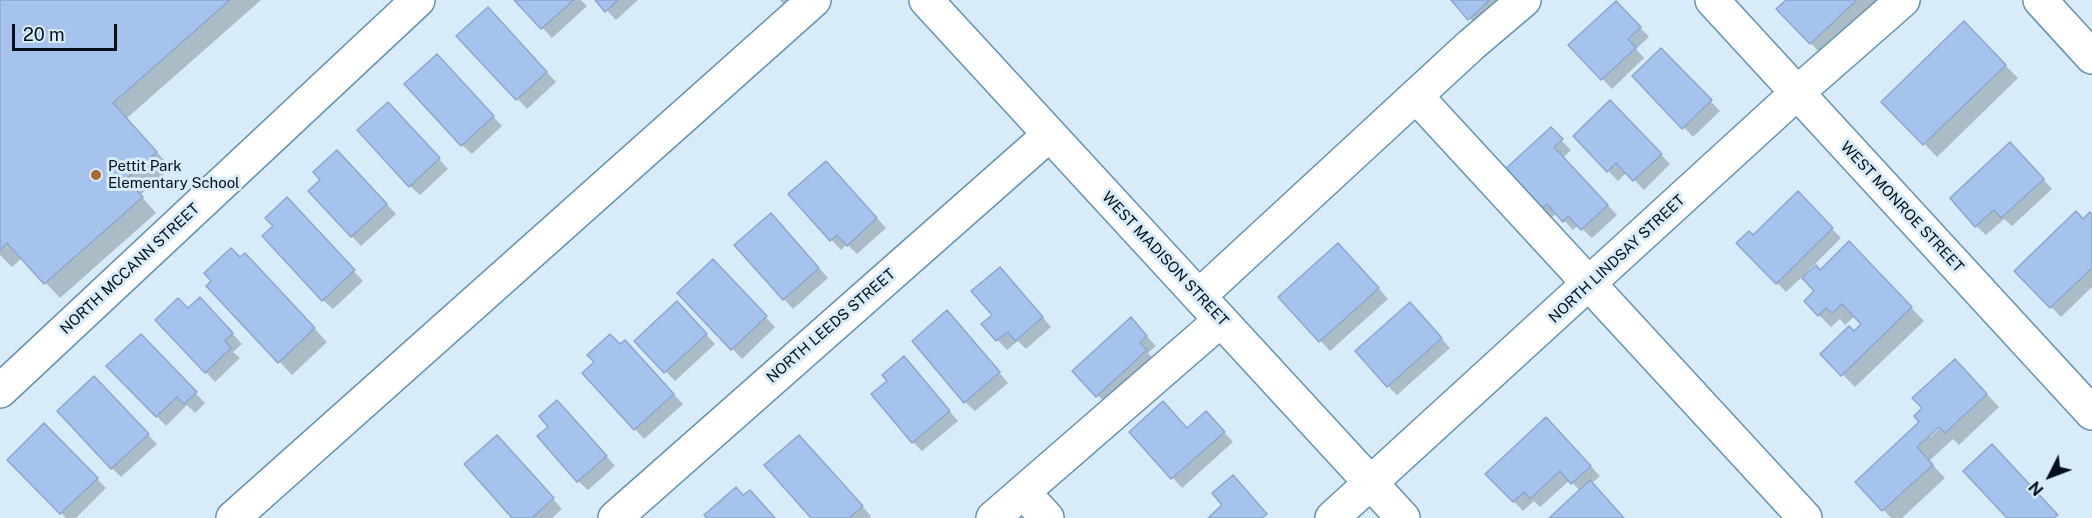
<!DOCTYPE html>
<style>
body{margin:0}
#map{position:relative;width:2092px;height:518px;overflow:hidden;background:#d8ebf8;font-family:"Public Sans",sans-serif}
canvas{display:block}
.north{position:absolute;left:2020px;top:446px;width:60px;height:60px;-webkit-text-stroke:4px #d8ebf8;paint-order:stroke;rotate:228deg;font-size:16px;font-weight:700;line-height:24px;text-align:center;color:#010f1a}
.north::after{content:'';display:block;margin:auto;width:21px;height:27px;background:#010f1a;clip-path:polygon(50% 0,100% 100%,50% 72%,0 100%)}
.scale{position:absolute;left:12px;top:24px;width:105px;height:27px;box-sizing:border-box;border:3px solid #010f1a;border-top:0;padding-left:8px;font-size:18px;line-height:21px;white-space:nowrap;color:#010f1a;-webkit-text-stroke:4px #d8ebf8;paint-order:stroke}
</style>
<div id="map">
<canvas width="2092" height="518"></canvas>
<div class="north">N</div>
<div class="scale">20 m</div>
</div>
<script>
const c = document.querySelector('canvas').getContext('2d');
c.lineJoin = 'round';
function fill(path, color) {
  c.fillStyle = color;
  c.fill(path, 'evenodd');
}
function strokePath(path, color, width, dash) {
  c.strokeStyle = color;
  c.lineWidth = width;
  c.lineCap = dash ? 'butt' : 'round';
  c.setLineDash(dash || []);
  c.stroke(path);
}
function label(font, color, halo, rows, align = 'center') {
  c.font = font + ' "Public Sans",sans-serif';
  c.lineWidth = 6;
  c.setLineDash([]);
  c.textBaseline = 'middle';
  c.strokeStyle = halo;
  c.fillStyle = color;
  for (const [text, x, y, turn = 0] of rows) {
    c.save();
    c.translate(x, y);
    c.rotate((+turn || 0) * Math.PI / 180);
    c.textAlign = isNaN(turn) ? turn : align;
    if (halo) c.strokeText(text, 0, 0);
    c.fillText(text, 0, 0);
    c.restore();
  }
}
fill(new Path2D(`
 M0,0H261L127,118L171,168L140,195L156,213L60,298L22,258L12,267L0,255Z
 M516,0H581L587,6L552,38Z
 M597,0H638L616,20Z
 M780,0H818L798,19Z
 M1453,0H1516L1482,31Z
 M1788,0H1877L1820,53L1779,9Z
 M1626,12L1649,37L1636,49L1644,58L1612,89L1570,45Z
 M497,19L556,82L527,109L459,36Z
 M1964,24L2018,78L1937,157L1884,102Z
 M1661,50L1720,111L1693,137L1634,76Z
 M446,66L502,126L472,154L462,145Z
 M1610,102L1670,164L1644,190L1627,172L1618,181L1575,137Z
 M398,113L448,169L420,195L410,186Z
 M1550,129L1571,150L1563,158L1617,215L1592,238L1578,225L1573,230L1557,213L1551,218L1504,172Z
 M2020,154L2052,189L2012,226L2004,219L1986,235L1976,226Z
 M346,161L396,214L361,246L310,191Z
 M836,173L886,228L857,254L847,244L841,250L790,195Z
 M1798,193L1841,238L1806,273L1808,275L1862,256L1924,321L1855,387L1822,354L1863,324L1855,316L1845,325L1840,319L1831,327L1819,315L1817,291L1803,276L1786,292L1738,243L1753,237Z
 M296,209L363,281L333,309L323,300L275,226Z
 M2092,217V287L2061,317L2016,271Z
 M780,224L828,278L793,309L784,299Z
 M1348,254L1388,299L1330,351L1280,297Z
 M240,259L257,268L327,342L292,375L208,286Z
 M722,270L775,327L742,359L679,293Z
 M1009,278L1051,327L1026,349L1018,341L1007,350L983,324L994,315Z
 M210,309L242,344L233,352L240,358L215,382L206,372L188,310Z
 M686,313L715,344L675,381L637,341Z
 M1420,314L1450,348L1397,395L1388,386Z
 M957,322L1008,383L975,411L965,402Z
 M1140,329L1156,346L1148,353L1155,360L1107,405L1075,371Z
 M141,336L205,403L195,413L187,405L166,426L109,366Z
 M620,346L634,351L683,404L644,439L635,429Z
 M913,368L958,421L922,451L913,442Z
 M1967,373L1999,407L1959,445L1953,439L1929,461L1945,478L1902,518H1891L1857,482L1921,422ZM1944,420L1946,423L1930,437V433Z
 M103,387L157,444L121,477L112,468Z
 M567,411L615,466L588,490L578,481L550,427Z
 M1215,423L1233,442L1182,488L1131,432L1188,429Z
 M44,425L106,488L76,518H66L9,460Z
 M1555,428L1600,476L1591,484L1623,518H1551L1580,491L1570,480L1540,507L1534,501L1523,511L1487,474Z
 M507,446L562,509L552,518H514Z
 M808,446L871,516L869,518H813Z`), '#0003');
const building = new Path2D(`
 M0,0H230L113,103L157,152L126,179L143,197L44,284L7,243L0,250Z
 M514,0H574L541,29Z
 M595,0H618L605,12Z
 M1451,0H1490L1468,20Z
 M1786,0H1857L1810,44L1776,9Z
 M1616,1L1641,27L1628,39L1636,48L1601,80L1568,45Z
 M488,7L547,72L516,100L456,36Z
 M1964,21L2006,65L1923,145L1881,102Z
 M1661,48L1712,100L1682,129L1632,76Z
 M437,54L494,116L461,146L404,84Z
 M1610,100L1662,154L1633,181L1616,163L1607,172L1573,136Z
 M388,102L440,158L409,187L357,130Z
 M1551,127L1563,139L1554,147L1608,205L1581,230L1568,216L1563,222L1547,204L1541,209L1502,172Z
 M2010,142L2044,179L2001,218L1994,210L1975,227L1950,198Z
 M337,150L387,204L351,237L308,191L320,180L313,172Z
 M826,161L877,218L847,246L837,235L830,241L788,194Z
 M1798,191L1833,228L1776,284L1736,243L1749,231L1753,235Z
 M287,197L355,270L322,301L262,236L273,226L265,218Z
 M2076,211L2083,219L2090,212L2092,215V268L2050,308L2014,271Z
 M771,213L819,268L783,300L734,245Z
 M1849,241L1912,307L1841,376L1820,354L1849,326L1854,331L1861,324L1842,304L1832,313L1826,308L1818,316L1804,301L1814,291L1802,278L1816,265L1820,270Z
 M1338,243L1379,288L1319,342L1278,297Z
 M231,248L240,257L245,253L315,328L278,363L206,286L211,281L204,273Z
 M713,259L767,316L731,350L677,293Z
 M1000,267L1043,317L1015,341L1008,332L996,341L981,324L992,315L971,291Z
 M200,297L233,333L225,341L231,348L205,373L155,320L178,298L188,308Z
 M677,301L707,334L664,373L634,341Z
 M1410,302L1442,338L1387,387L1355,351Z
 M947,310L1000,372L964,403L912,341Z
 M1131,317L1147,336L1140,343L1147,350L1096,397L1072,371Z
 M141,334L197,392L184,404L177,397L156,417L106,366Z
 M610,334L620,344L625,340L674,394L634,430L582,373L594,362L587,355Z
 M904,356L950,411L912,443L871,394L887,381L882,375Z
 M1955,359L1987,394L1945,433L1939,427L1917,447L1933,465L1882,511L1855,482L1919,422L1914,416L1922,408L1912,398Z
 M94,376L149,434L111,469L57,411Z
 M557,400L607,456L577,482L537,436L548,427L539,416Z
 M1163,401L1187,428L1206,411L1225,432L1171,479L1129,432Z
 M1546,417L1591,466L1571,484L1560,471L1530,499L1524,492L1513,502L1485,474Z
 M44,423L98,478L60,514L7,460Z
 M497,435L554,498L532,518H512L464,464Z
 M799,435L863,506L849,518H811L764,465Z
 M1992,444L2058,515L2054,518H2007L1963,471Z
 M1233,475L1267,514L1262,518H1208L1222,505L1212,493Z
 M1590,480L1624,518H1549Z
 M736,487L743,495L750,490L775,518H707L704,515Z`);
fill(building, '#a6c3ed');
strokePath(building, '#8ba7d0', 1.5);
const minor = new Path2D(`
 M926,0L1403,518
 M1712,0L2092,413
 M2040,0L2092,57
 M1416,96L1805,518
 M1199,296L1471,45L1524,0
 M0,391L418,0
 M1023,492L1047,518
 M233,518L814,0
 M615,518L1049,135
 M993,518L1221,320
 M1332,518L1798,92L1903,0`);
strokePath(minor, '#6492b0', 36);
strokePath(minor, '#fff', 33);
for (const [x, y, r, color] of [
 [96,175,6,"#a96832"]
]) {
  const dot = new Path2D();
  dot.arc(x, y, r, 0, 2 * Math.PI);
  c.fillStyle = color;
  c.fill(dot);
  strokePath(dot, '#d8ebf8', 2);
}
label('15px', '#010f1a', '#d8ebf8', [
 ["Pettit Park",108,166],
 ["Elementary School",108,183]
], 'left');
label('15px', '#010f1a', '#d8ebf8', [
 ["WEST MONROE STREET",1902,207,47],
 ["WEST MADISON STREET",1165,259,47],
 ["NORTH LINDSAY STREET",1617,259,-43],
 ["NORTH MCCANN STREET",130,269,-43],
 ["NORTH LEEDS STREET",831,326,-41]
]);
</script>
